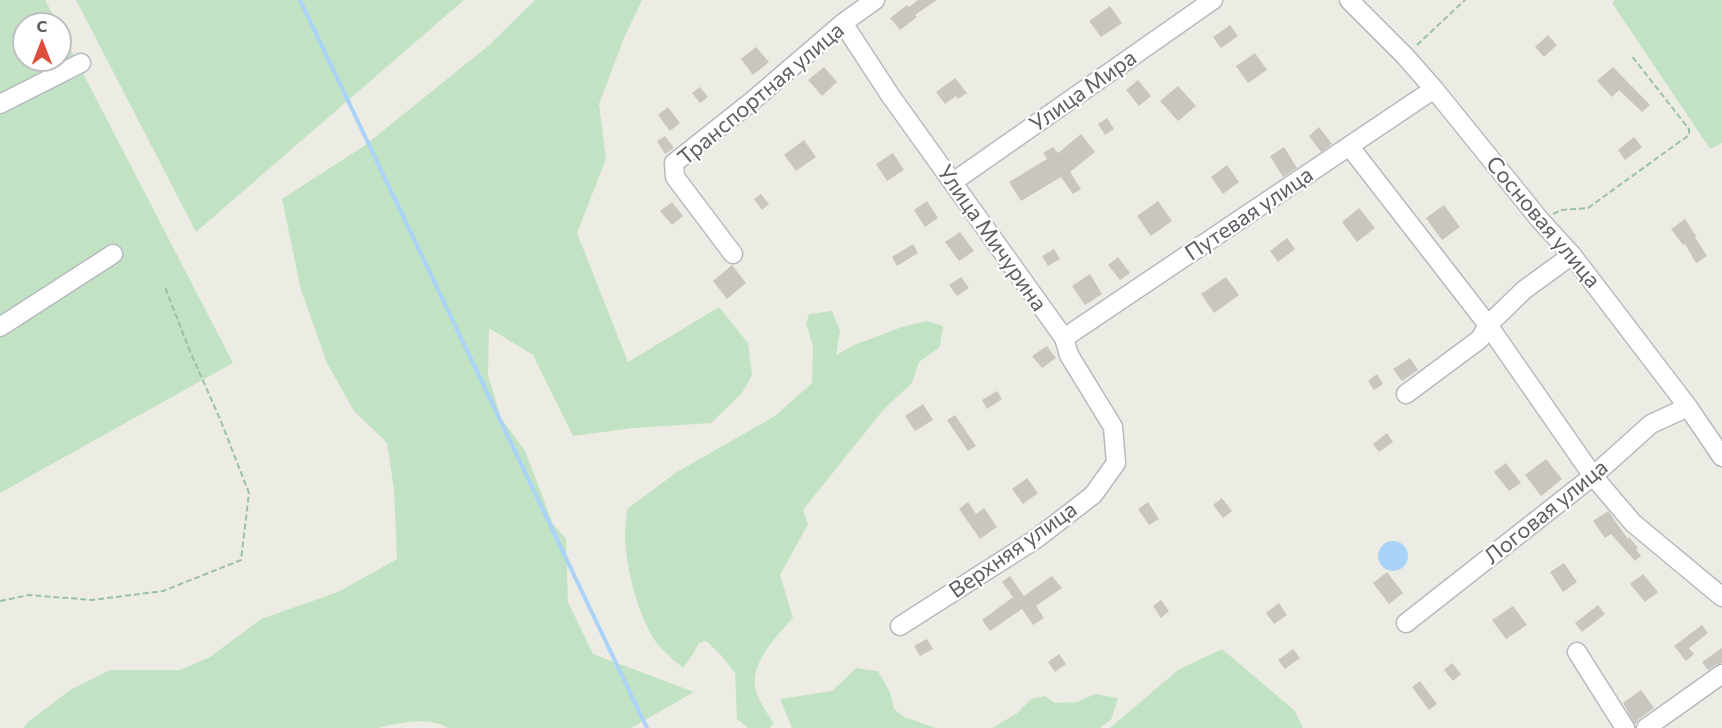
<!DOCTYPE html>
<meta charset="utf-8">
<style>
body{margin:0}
#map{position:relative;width:1722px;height:728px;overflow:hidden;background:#edece4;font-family:Commissioner,sans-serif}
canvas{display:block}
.north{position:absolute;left:12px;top:12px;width:60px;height:60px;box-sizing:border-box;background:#fff;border:2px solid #bebfc1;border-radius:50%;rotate:0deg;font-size:16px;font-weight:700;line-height:24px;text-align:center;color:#5c5f63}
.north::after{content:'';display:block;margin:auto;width:21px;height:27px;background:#dd4d3b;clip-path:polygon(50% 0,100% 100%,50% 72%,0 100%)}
</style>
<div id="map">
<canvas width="1722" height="728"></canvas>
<div class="north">С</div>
</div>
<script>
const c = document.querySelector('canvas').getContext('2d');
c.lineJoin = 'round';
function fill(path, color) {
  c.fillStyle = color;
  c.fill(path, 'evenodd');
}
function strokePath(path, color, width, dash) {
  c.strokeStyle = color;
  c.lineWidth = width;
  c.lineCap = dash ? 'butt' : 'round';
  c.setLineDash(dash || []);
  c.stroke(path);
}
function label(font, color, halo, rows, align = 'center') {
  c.font = font + ' Commissioner,sans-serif';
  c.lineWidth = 4.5;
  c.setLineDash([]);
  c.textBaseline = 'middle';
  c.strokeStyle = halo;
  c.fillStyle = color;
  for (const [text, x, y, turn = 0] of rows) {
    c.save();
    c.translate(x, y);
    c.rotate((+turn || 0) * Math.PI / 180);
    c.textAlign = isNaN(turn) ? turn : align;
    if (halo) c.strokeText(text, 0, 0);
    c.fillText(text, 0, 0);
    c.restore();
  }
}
fill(new Path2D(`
 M0,0H45L58,24H24V60H60V29L233,363L0,493Z
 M76,0H464L196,232Z
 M535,0H642L624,38L599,104L606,159L577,233L628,362L719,307L748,343L752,375L742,393L711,423L634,428L573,436L533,355L489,328L488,375L501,418L525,451L553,524L566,539L568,602L593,654L694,692L631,728H448C428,716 400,723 378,728H23L28,722L70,690L110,670H180L210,657L261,619L338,592L397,559L394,489L387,443L354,411L327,363L301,290L282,199L364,146L488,46Z
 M1615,0H1722V143L1710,149L1612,3Z
 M832,311L840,331L836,355L854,345L902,327L926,321L943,326L940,347L919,362L912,383L884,409L803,510L808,524L780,575L793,618C777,635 748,665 756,691C760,703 768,714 774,724L769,728H748L737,719L735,673L719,653L706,641L699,643L693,654L683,668C675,661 666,654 659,646C638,619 625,566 625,532C625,524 627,516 627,509L677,472L775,416L812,383L813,346L806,324L809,314Z
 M1222,649L1294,710L1303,728H1110L1178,670Z
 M856,668L878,671L890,692L894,709L904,717L936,728H792L780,699L832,691Z
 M1095,694L1118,698L1111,720L1100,728H992L1016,714L1031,699L1045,696L1055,703L1077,702Z`), '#c2e3c3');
fill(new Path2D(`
 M1378 556a15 15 0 1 1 30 0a15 15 0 1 1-30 0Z`), '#a9d3f9');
strokePath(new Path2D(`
 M300,0L647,728`), '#a9d3f9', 4);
fill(new Path2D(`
 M918,0H937L915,15L917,17L900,30L890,18L907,5L909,7Z
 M1110,6L1122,23L1101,37L1089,21Z
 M1230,25L1238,36L1221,48L1213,37Z
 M1548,35L1557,45L1544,57L1535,47Z
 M756,47L769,62L753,75L741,59Z
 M1255,53L1267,70L1248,83L1236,66Z
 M824,67L837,82L822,96L808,80Z
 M1613,67L1650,105L1642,112L1619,90L1612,97L1597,81Z
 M955,78L967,93L958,99L956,96L945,104L936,92Z
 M1138,80L1151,96L1139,106L1126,90Z
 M1178,86L1196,106L1178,121L1160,101Z
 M700,87L708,97L700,103L692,93Z
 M668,107L680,123L670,131L658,115Z
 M1107,118L1114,129L1105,135L1098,124Z
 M1319,127L1332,144L1321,152L1309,136Z
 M1081,134L1095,152L1070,172L1081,189L1073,194L1061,177L1021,201L1009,182L1047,159L1043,153L1053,147L1058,153Z
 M665,136L674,148L665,154L657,141Z
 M1634,137L1642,147L1625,160L1618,150Z
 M804,140L816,157L796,171L784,155Z
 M1284,147L1297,168L1283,177L1270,156Z
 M893,153L904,170L887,181L876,164Z
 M1227,165L1239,182L1223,194L1211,177Z
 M761,194L769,204L762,210L754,199Z
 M927,201L938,218L925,227L914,210Z
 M1158,201L1172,221L1151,236L1137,216Z
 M672,202L683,216L672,225L660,211Z
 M1444,205L1460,227L1442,240L1426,218Z
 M1359,208L1375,228L1357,242L1342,222Z
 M1685,219L1696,236L1695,237L1707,256L1696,263L1685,244L1683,245L1671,229Z
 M960,232L974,251L959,261L945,242Z
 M1287,238L1295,249L1278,262L1270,251Z
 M913,244L918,253L897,266L892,257Z
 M1054,249L1060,259L1048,266L1042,256Z
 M1118,257L1130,273L1120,280L1108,265Z
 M732,265L746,283L727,299L713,281Z
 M1090,274L1102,294L1085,305L1072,286Z
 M961,277L969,288L957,296L949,285Z
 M1226,277L1239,295L1214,313L1201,294Z
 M1047,346L1056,358L1042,368L1032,356Z
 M1410,358L1418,370L1402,381L1393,369Z
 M1377,374L1383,384L1374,390L1368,381Z
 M997,391L1002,399L987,409L982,400Z
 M923,404L933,420L915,431L905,416Z
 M955,415L976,446L968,451L947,420Z
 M1387,433L1393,442L1379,452L1373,444Z
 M1546,459L1562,479L1541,496L1525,475Z
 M1506,463L1521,483L1509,491L1494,472Z
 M1027,478L1038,493L1023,504L1012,489Z
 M1222,498L1232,511L1223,518L1213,505Z
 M968,502L976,514L984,508L997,527L980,539L959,509Z
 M1148,502L1159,519L1149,525L1138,509Z
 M1608,511L1628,539L1629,537L1638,548L1636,549L1641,556L1635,561L1611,534L1605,538L1593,521Z
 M1564,563L1577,582L1563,592L1550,572Z
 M1387,572L1403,593L1389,604L1373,583Z
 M1643,574L1658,592L1645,602L1630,584Z
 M1010,576L1024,596L1052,576L1062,588L1036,606L1044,618L1033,625L1022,609L990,631L982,620L1013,597L1002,582Z
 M1161,600L1169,611L1161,618L1153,606Z
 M1279,603L1287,615L1274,624L1266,613Z
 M1598,605L1605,614L1582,632L1575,623Z
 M1513,606L1527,625L1506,639L1492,620Z
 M1702,625L1708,633L1689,648L1694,654L1686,661L1674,646Z
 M927,639L933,649L920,656L914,646Z
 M1722,648V663L1716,665L1708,670L1702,662Z
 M1293,649L1300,658L1285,669L1278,660Z
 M1059,654L1066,664L1055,672L1048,662Z
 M1452,663L1461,674L1453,681L1444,670Z
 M1420,681L1437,704L1429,710L1412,687Z
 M1641,690L1654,708L1639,719L1635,725L1623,703Z`), '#c9c6c0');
const minor = new Path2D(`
 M1349,0L1405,56L1434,89L1540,220L1572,255L1688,407L1722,457
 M843,23L890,95L1064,338L1069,355L1113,427L1116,463L1093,495L1036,539L900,626
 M0,104L81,63
 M1350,147L1488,325L1593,476L1633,523L1722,597
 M953,182L1213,0
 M733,254L675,177L674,163L751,102L843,23L875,0
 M0,327L113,254
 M1064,338L1434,89
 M1406,394L1480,339L1488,325L1524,290L1572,255
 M1406,623L1593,476L1651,424L1688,407
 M1577,652L1625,728
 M1646,728L1722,674`);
strokePath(minor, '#b6b9bd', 21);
strokePath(new Path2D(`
 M1417,45L1465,0
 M1553,214L1561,210L1588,208L1689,135V129L1631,55
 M0,601L29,595L92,600L163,591L241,560L249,493L220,419L189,349L165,287`), '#9ac1a7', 2, [6, 3]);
strokePath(minor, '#fff', 18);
label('22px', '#5c5f63', '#fff', [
 ["Улица Мира",1083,91,-35],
 ["Транспортная улица",761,94,-40],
 ["Путевая улица",1249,214,-34],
 ["Сосновая улица",1543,222,50],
 ["Улица Мичурина",992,238,55],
 ["Логовая улица",1546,512,-39],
 ["Верхняя улица",1013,550,-35]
]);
</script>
